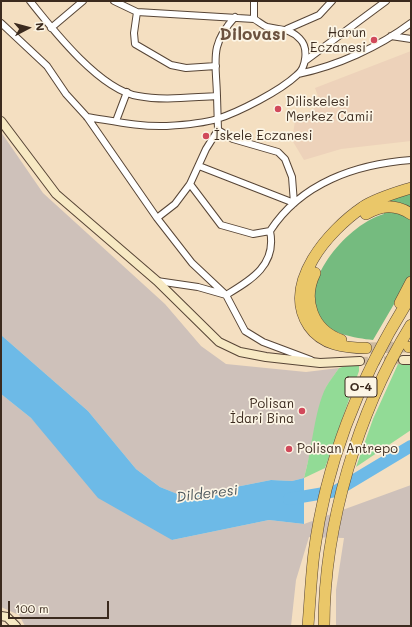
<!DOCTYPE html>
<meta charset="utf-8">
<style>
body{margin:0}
#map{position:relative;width:412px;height:627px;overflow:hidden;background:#f4dfc1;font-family:Mali,sans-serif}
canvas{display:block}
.frame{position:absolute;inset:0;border:2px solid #3b2a1e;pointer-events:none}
.north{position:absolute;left:8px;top:8px;width:40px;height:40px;-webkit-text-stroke:3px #fcf5e5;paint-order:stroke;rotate:84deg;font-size:11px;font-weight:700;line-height:16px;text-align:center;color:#3b2a1e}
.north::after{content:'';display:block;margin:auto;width:14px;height:18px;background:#3b2a1e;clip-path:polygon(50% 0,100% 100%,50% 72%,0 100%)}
.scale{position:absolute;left:8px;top:601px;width:101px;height:18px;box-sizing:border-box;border:2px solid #3b2a1e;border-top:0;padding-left:5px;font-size:12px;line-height:14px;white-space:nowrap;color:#3b2a1e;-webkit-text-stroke:3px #fcf5e5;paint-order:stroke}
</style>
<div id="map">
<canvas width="412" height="627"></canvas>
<div class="frame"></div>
<div class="north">N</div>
<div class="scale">100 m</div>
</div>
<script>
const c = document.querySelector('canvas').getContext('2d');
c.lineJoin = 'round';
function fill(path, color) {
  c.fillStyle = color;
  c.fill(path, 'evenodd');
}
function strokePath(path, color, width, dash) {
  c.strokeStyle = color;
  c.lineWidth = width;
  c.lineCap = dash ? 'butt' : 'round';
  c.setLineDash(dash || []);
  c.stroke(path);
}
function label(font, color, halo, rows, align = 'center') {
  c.font = font + ' Mali,sans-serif';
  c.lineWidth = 3.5;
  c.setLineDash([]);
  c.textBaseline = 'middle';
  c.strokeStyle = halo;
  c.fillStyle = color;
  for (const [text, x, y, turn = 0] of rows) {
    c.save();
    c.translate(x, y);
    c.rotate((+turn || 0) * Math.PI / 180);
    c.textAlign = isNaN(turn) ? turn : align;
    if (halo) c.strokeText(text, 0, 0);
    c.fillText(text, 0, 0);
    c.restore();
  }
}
fill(new Path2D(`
 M411,51V141L341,149L304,160L292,140L295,121L321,104L315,88Z`), '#edd2ba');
fill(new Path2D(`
 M1,132L43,193L165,304L201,346L226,364L306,372L339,368L326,387L304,478L292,481L271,480L185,497L160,487L136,469L88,411L1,335Z
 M1,394L31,418L49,437L172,540L269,520L304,524L411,485V626H336V590L344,538L309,537L296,580L291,626H25L19,615L1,607Z`), '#cec1ba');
fill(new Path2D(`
 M359,362V371L325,468L304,478C312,451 314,411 326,387C330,380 335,374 339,368Z
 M398,364H411V430L356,467L373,419Z`), '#92db96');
fill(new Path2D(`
 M411,192V209L401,203L388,201L389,199Z
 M383,211L404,214L411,221V275L373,340C355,338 328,334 318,317C298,280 350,223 384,214Z`), '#75bb7f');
fill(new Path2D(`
 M1,335L88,411L136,469L160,487L185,497L271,480L292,481L304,478V524L269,520L172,540L98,498L31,418L1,394Z`), '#6dbae7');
strokePath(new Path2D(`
 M289,499L336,491L411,446`), '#6dbae7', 12);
strokePath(new Path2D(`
 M360,361L403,360`), '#cfbba0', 8, [8, 4]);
strokePath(new Path2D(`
 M366,348L406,347`), '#cfbba0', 11, [11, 5.5]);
const minor = new Path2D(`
 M30,1C53,30 100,90 138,96C163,101 192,97 217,96C216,60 209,45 235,17
 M254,1V19
 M137,12L134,33L135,44L171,65L186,68L216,66
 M1,23L47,66L66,94L87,117L157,218L192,263L226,295L198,287L157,281
 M51,28L83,1
 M287,29L319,15L332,1
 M391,36L411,39
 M305,61L386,1
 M298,74C337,66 379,47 411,23
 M87,117C113,121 139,127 166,126C183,125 201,124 217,119C239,112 280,91 297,75C306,68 309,48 300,39C290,28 280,30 267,27C262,25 258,21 254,19L137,12L114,1
 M116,121L127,92
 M218,130L233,139L278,152L285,159L292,177L294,203
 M199,166L294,203
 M190,184L221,225L253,234L270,231C301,183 356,164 411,160
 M157,218L175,204L190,184L206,149L218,130L217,96
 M270,231C277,265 251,280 226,295L245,331L263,342L311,360`);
const secondary = new Path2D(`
 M1,121L56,194L157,281L219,342L240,352L266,357L320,363L360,361
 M403,360H411
 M1,616L7,617L16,626`);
const motorway = new Path2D(`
 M366,214C382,205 395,204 411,214
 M315,273C302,299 312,330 341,340
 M400,303L411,282
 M409,347H411
 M366,348C345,348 322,345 309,326C281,284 329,230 363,207C377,198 395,193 411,188
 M308,626C310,602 311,577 314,553C326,461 362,373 411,296
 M324,626C324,525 358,411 411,325`);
strokePath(minor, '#574536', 8);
strokePath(secondary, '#574536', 10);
strokePath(motorway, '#574536', 12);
strokePath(minor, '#fff', 6);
strokePath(secondary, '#f7e9c3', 8);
strokePath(motorway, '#eac769', 11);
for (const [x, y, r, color] of [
 [374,40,4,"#d1495b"],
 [278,109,4,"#d1495b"],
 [206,136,4,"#d1495b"],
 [302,411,4,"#d1495b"],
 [289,449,4,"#d1495b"]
]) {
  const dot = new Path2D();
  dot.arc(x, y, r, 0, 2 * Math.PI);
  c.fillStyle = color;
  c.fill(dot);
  strokePath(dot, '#fcf5e5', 1.5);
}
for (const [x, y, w] of [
 [361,387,32]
]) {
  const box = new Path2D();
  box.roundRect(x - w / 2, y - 10, w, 20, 3);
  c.fillStyle = '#fcf5e5';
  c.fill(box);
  strokePath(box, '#3b2a1e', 1);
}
label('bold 12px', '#3b2a1e', null, [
 ["O-4",361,387]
]);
label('13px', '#3b2a1e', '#fcf5e5', [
 ["Harun",366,33,"right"],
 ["Eczanesi",366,48,"right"],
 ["Diliskelesi",286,102],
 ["Merkez Camii",286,117],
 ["İskele Eczanesi",214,136],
 ["Polisan",294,404,"right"],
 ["İdari Bina",294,419,"right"],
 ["Polisan Antrepo",297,449]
], 'left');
label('italic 14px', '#4a555a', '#fcf5e5', [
 ["Dilderesi",207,494,-7]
]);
label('bold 17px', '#6c5340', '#fcf5e5', [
 ["Dilovası",253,35]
]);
</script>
